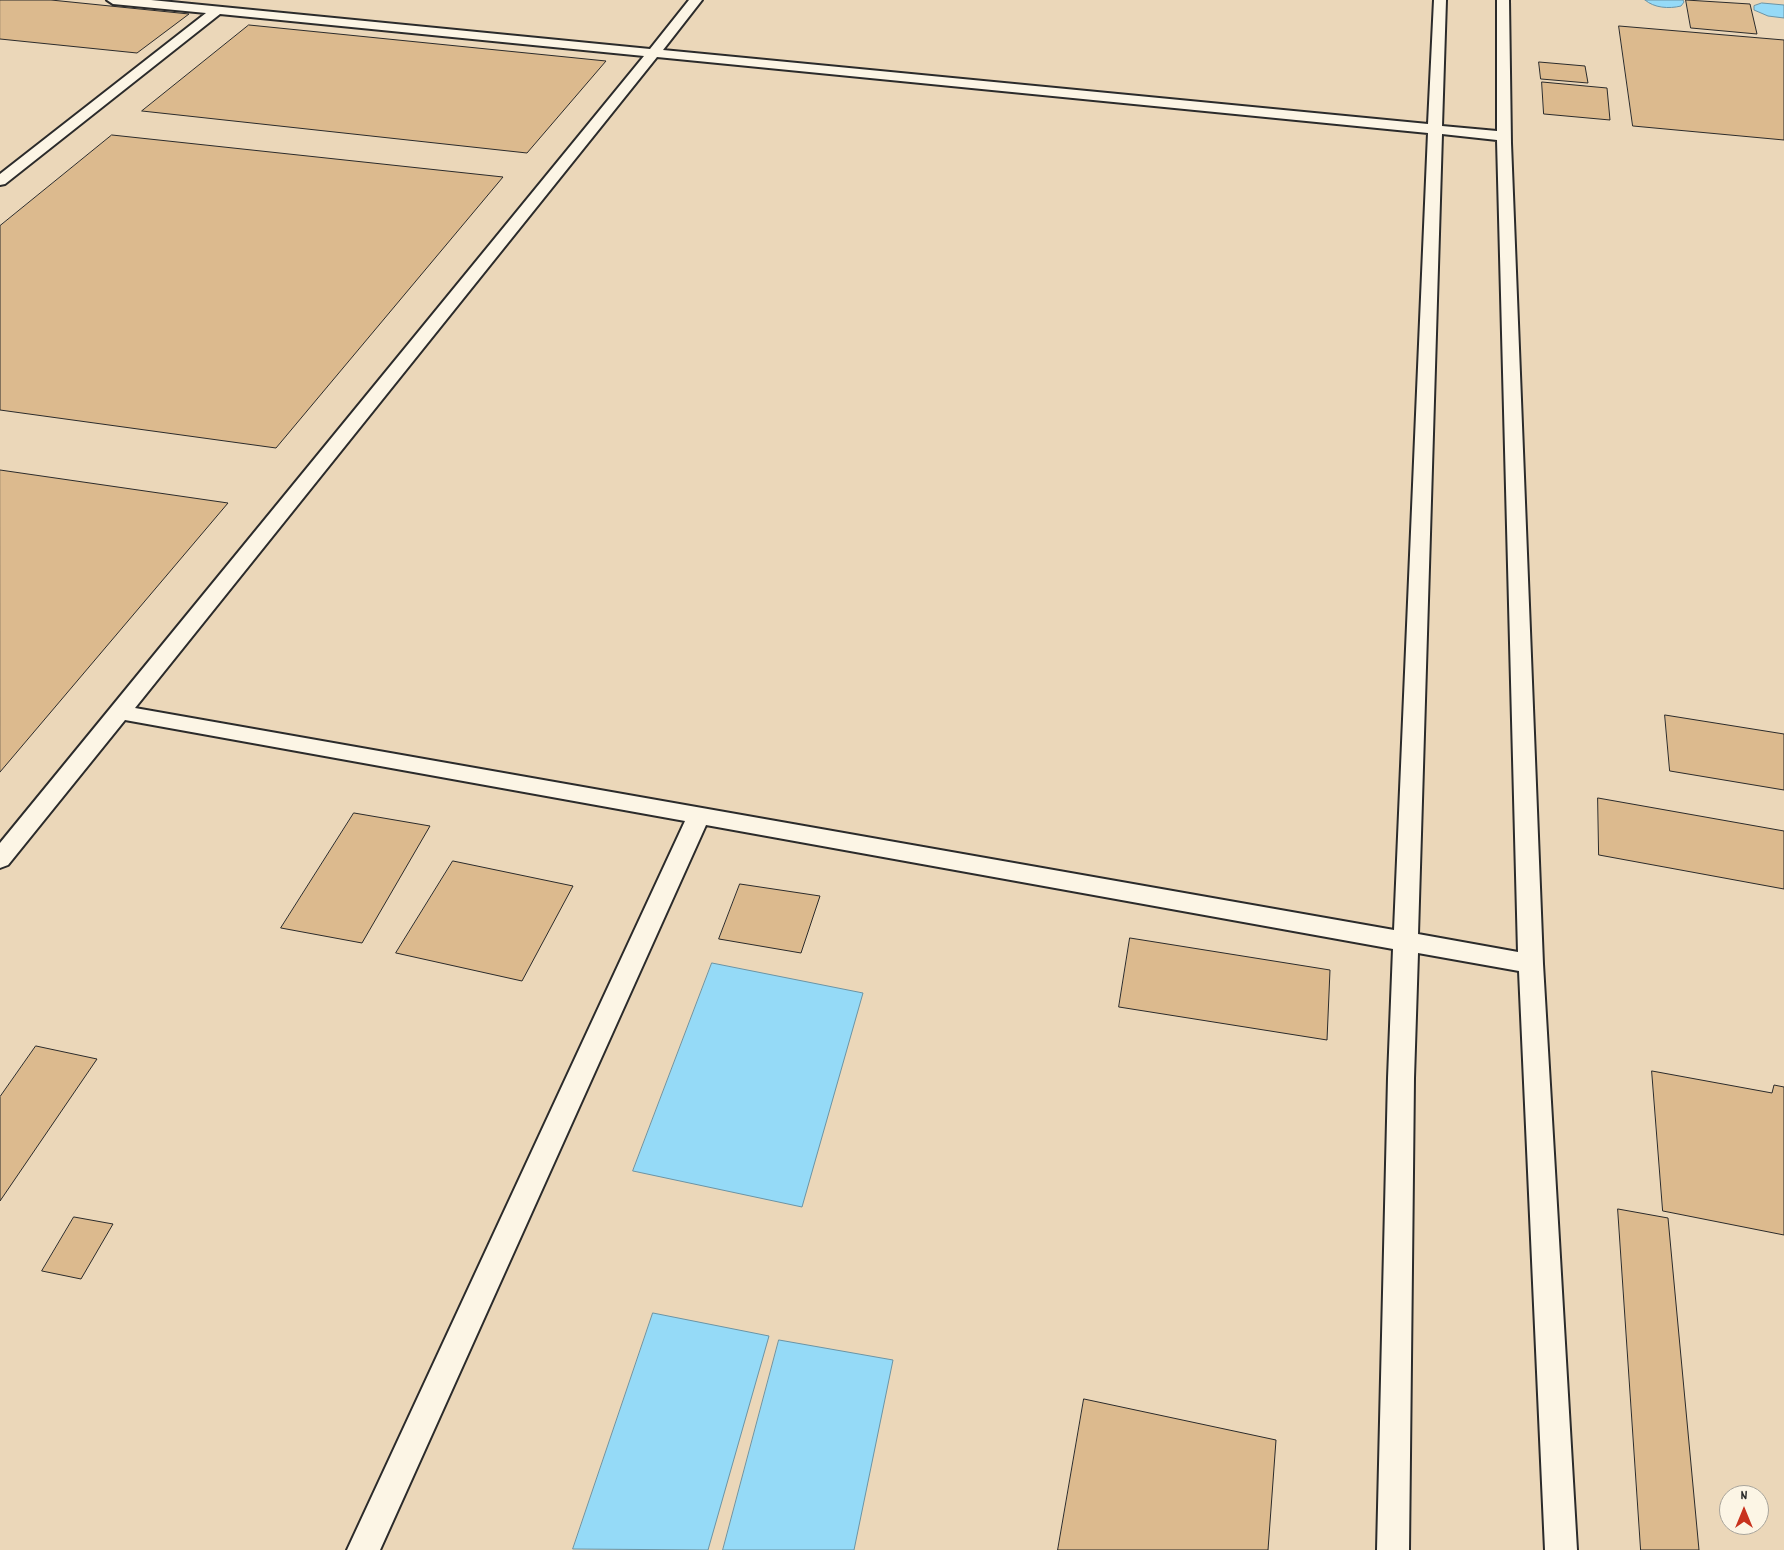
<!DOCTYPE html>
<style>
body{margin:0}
#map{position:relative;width:1784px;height:1550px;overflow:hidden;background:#f2e3cb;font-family:Dekko,sans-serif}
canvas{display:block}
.north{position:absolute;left:1719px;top:1485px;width:50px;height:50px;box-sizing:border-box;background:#fcf5e5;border:1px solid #a8a49b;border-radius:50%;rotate:0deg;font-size:14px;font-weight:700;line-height:20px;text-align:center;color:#2b2b2b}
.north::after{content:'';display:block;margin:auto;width:18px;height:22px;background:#c8321e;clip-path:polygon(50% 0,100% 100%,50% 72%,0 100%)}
</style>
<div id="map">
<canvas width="1784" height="1550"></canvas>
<div class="north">N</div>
</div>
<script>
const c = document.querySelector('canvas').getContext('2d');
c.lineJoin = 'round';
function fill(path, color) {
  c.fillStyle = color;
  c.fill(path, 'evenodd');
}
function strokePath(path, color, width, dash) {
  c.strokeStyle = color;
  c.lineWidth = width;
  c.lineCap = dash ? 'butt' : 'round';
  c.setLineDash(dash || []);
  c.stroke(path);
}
fill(new Path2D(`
 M0,0H1784V1550H0ZM1729,1495H1759V1525H1729Z`), '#ebd7b9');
const water = new Path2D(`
 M1645,0H1683L1684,2L1681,6C1669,9 1654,8 1645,0Z
 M1762,3L1784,5V18L1768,16L1754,10V6Z
 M712,963L863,993L802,1207L633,1171Z
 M653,1313L769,1336L708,1550L573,1549Z
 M779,1340L893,1360L854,1550H723Z`);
fill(water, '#95daf7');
strokePath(water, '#6b94a5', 1);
const building = new Path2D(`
 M0,0H51L189,14L137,53L0,39Z
 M1686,0L1750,4L1757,34L1691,28Z
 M249,25L606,61L527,153L142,111Z
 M1619,26L1784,40V140L1633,126Z
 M1539,62L1585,66L1588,83L1541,79Z
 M1542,82L1607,88L1610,120L1544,114Z
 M112,135L503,177L276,448L0,410V226Z
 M0,470L228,503L0,772Z
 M1665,715L1784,734V790L1670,771Z
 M1598,798L1784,831V889L1599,855Z
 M354,813L430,826L362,943L281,928Z
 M453,861L573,886L522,981L396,953Z
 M740,884L820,896L801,953L719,939Z
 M1130,938L1330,970L1327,1040L1119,1007Z
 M36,1046L97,1059L0,1201V1097Z
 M1652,1071L1772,1093L1774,1085L1784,1087V1235L1663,1211Z
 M1618,1209L1668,1218L1699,1550H1641Z
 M74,1217L113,1224L81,1279L42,1271Z
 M1084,1399L1276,1440L1268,1550H1058Z`);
fill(building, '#dcba8e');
strokePath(building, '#2b2b2b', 1);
const lane = new Path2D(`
 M107,0H151L650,49L689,0H702L663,50L1428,124L1434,0H1446L1442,126L1497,131V0H1509L1511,143L1543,964L1577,1550H1545L1519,971L1418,953L1414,1078L1409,1550H1377L1388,1078L1393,949L706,825L380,1550H347L685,821L125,720L8,865L0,868V843L644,56L220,14L5,184L0,185V174L206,13L113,4ZM657,57L1428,133L1394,930L135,708ZM1442,134L1497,140L1518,952L1418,934Z`);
strokePath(lane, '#2b2b2b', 4);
fill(lane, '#fcf5e5');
</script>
